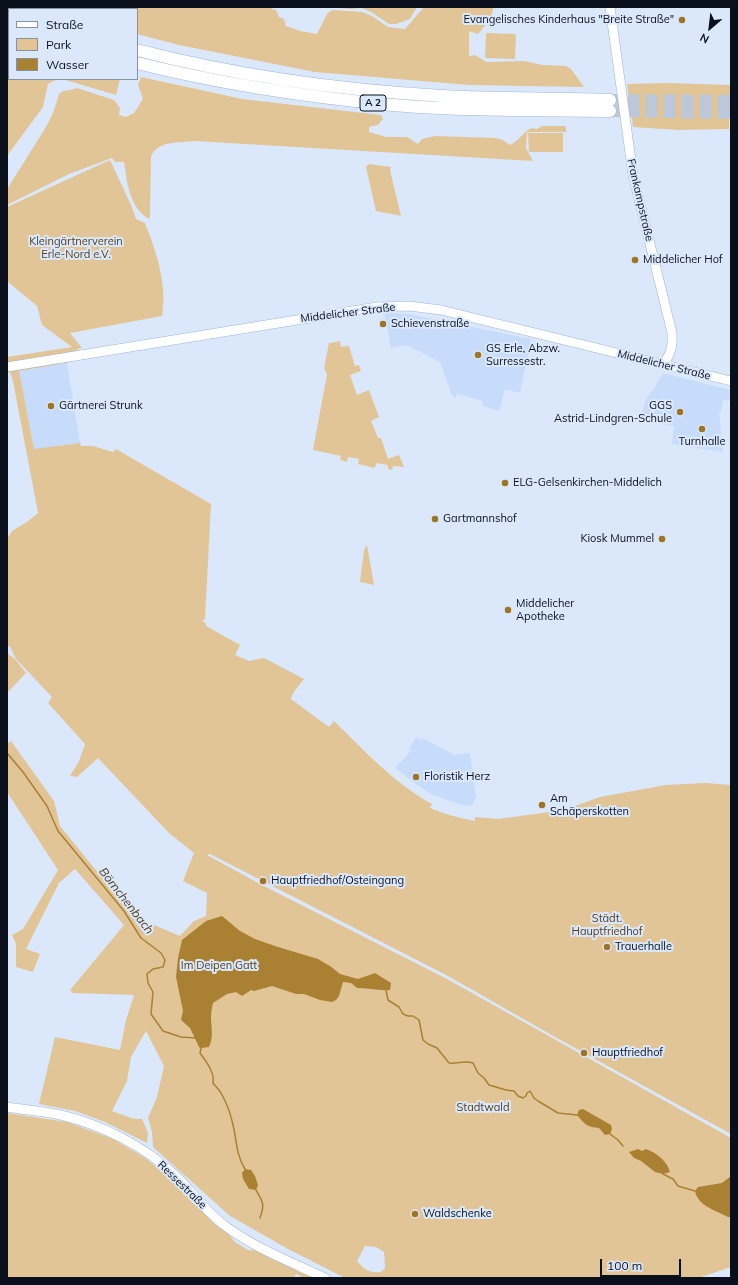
<!DOCTYPE html>
<meta charset="utf-8">
<style>
body{margin:0}
#map{position:relative;width:738px;height:1285px;overflow:hidden;background:#dbe8fb;font-family:Mulish,sans-serif}
canvas{display:block}
.frame{position:absolute;inset:0;border:8px solid #09101b;pointer-events:none}
.legend{position:absolute;left:8px;top:8px;width:130px;height:72px;box-sizing:border-box;background:#dbe8fb;border:1px solid #8792a1;margin:0;padding:5px 7px;list-style:none;font-size:12px;color:#09101b}
.legend li{display:flex;align-items:center;gap:8px;height:20px}
.legend b{width:20px;border:1px solid #8792a1}
.north{position:absolute;left:690px;top:8px;width:40px;height:40px;-webkit-text-stroke:3px #dbe8fb;paint-order:stroke;rotate:208deg;font-size:11px;font-weight:700;line-height:16px;text-align:center;color:#09101b}
.north::after{content:'';display:block;margin:auto;width:14px;height:18px;background:#09101b;clip-path:polygon(50% 0,100% 100%,50% 72%,0 100%)}
.scale{position:absolute;left:600px;top:1259px;width:81px;height:18px;box-sizing:border-box;border:2px solid #09101b;border-top:0;padding-left:5px;font-size:12px;line-height:14px;white-space:nowrap;color:#09101b;-webkit-text-stroke:3px #dbe8fb;paint-order:stroke}
</style>
<div id="map">
<canvas width="738" height="1285"></canvas>
<div class="frame"></div>
<ul class="legend">
<li><b style="height:5px;background:#fff"></b>Straße</li>
<li><b style="height:11px;background:#e2c597"></b>Park</li>
<li><b style="height:11px;background:#aa8032"></b>Wasser</li>
</ul>
<div class="north">N</div>
<div class="scale">100 m</div>
</div>
<script>
const c = document.querySelector('canvas').getContext('2d');
c.lineJoin = 'round';
function fill(path, color) {
  c.fillStyle = color;
  c.fill(path, 'evenodd');
}
function strokePath(path, color, width, dash) {
  c.strokeStyle = color;
  c.lineWidth = width;
  c.lineCap = dash ? 'butt' : 'round';
  c.setLineDash(dash || []);
  c.stroke(path);
}
function label(font, color, halo, rows, align = 'center') {
  c.font = font + ' Mulish,sans-serif';
  c.lineWidth = 4;
  c.setLineDash([]);
  c.textBaseline = 'middle';
  c.strokeStyle = halo;
  c.fillStyle = color;
  for (const [text, x, y, turn = 0] of rows) {
    c.save();
    c.translate(x, y);
    c.rotate((+turn || 0) * Math.PI / 180);
    c.textAlign = isNaN(turn) ? turn : align;
    if (halo) c.strokeText(text, 0, 0);
    c.fillText(text, 0, 0);
    c.restore();
  }
}
fill(new Path2D(`
 M384,312L408,314L531,339L520,393L505,389L499,411L483,406V401L457,394L455,399L451,393L440,362L407,345L391,348Z
 M67,363L80,443L34,450L18,371Z
 M663,374H667L731,390V401L723,400L721,411L719,412L723,452L672,444L674,426L639,420L646,400Z
 M416,737L422,740L423,738L454,755L470,753L476,798L472,805L469,806L458,804L431,794L417,785L395,768L411,751L409,749Z`), '#c7dcfb');
fill(new Path2D(`
 M110,7H272V9L276,10L279,17L284,19L286,26L300,31L317,34L327,14L332,10L362,12L372,16L388,27L405,29L424,7H493C494,16 484,27 478,34L469,31V56L475,55L487,62L524,61L543,65L566,66L571,69L584,87L469,85L315,72L179,45L137,34V9H106Z
 M327,7H417L410,19L396,24H389L373,13L362,8L351,9Z
 M9,33V79H57L48,84L43,107L7,156V39Z
 M486,33L516,34L515,59L485,58Z
 M141,77L242,99L381,115L383,119L378,125L369,127V132L386,137H407L418,144L422,139L435,136L495,138L503,140L510,145C518,141 523,133 531,128L537,129L542,126H566V132H527L526,148L533,161L194,141C180,143 157,140 151,157L150,215L149,219C129,207 127,182 124,162H115L112,158L69,174L7,205V189L46,127L53,113L59,94L63,91L70,90L77,88L114,100L120,108L119,115L126,117L134,113L143,99L138,85Z
 M62,79H120L116,95Z
 M667,83L731,85V118H729V129L679,130L633,127L627,84Z
 M528,133H563V152H529Z
 M110,160L131,205L136,219L145,223C153,243 162,269 163,290C164,299 163,307 162,316L70,333L82,348L77,349L75,354L67,363L19,371L34,449L80,443L81,446H93L113,452L116,449L211,504L205,619L202,621L206,623V626L240,645L235,655L249,661L264,658L304,679L293,693L291,699L329,727L334,721C365,751 394,783 432,804L430,808C445,814 459,818 475,821V817L498,819L564,810L600,797L666,785L705,783L731,785V1134L555,1037L448,976L210,854L207,855L260,884L447,979L731,1138V1267L698,1278H345L288,1249L230,1216L153,1147L152,1132L148,1118L157,1097L164,1066L146,1031L131,1057L127,1081L112,1111L134,1119H142L148,1133L147,1143L105,1122L75,1111L39,1104L55,1037L120,1050L126,1020L134,995L73,993L70,990L124,925L75,869L59,883L26,949L40,954L33,972L16,967V944L12,935L23,929L58,870L7,792V744L11,741L54,801L60,826L148,934L154,925L180,936L194,921L206,916L207,893L183,881L194,853L169,833L98,758L77,777L70,776L79,761L85,744L48,703L52,697L16,659L10,647L7,645V539L12,531L27,522L38,513L13,381L10,372L7,373V357L72,347L42,325L37,306L7,281V207ZM365,1246L376,1247L384,1252L385,1268L381,1272C368,1273 365,1270 357,1261Z
 M369,164L391,167L390,170L401,216L376,211L366,167Z
 M340,341L341,347L349,346L355,366L359,365L361,371L350,375L357,395L369,390L379,417L371,421L378,438H381L388,459L399,455L404,467L393,466L392,470L388,469V465L376,463L375,468L358,464L359,459L348,457L347,462L340,460L341,456L313,450L327,374L324,368L329,343Z
 M367,545L374,585L360,582L364,550Z
 M7,653L15,659L26,673L7,693Z
 M7,1113L67,1122L113,1139L145,1158L183,1188L226,1231L235,1242L248,1250L261,1251L318,1278H304L296,1274L294,1278H7Z`), '#e2c597');
fill(new Path2D(`
 M222,916L240,931L255,939L278,947L318,959L330,966L340,974L358,979L375,973L391,983L390,990C379,991 368,988 357,988L351,983L343,982L339,996L336,1000L332,1002L320,1000L304,994H296L272,986L254,991L251,990L242,996L236,992L227,994L213,1003C212,1008 211,1012 211,1017C211,1028 214,1036 209,1047L202,1048L201,1049L199,1047L190,1028L181,1020L183,1011L176,977L178,958L182,940L206,921Z
 M583,1109L611,1125L612,1129L610,1134L605,1135L599,1128C586,1127 585,1124 577,1115L579,1110Z
 M638,1149L642,1151L646,1149C657,1153 667,1161 670,1172L663,1174L655,1172L641,1161L634,1158L629,1152Z
 M245,1169L251,1170L255,1176L258,1185L256,1190L249,1189L243,1179L242,1173Z
 M731,1176V1217H728C715,1210 698,1206 695,1191L698,1187L722,1183Z`), '#aa8032');
strokePath(new Path2D(`
 M26,9L27,7
 M7,43H9
 M7,753L23,772L47,806L58,831L124,911L141,938L161,953L165,960L163,967L153,969L147,974L148,983L153,992L151,1014L163,1031L181,1037L196,1038
 M386,990L388,1000L399,1007L403,1014L408,1016H413L419,1020L423,1040L428,1044L437,1048L449,1063C458,1064 465,1060 473,1063L478,1073L484,1078L489,1085L506,1090L514,1091L518,1096L523,1098L526,1096L527,1093L530,1091L534,1098L538,1101L558,1113L577,1115
 M201,1049L200,1053C206,1061 215,1073 213,1083C215,1086 219,1089 221,1093C226,1102 231,1115 233,1125C237,1141 236,1155 245,1169
 M610,1134L618,1140L623,1146
 M663,1174L673,1179L678,1186L695,1191
 M256,1190C263,1202 265,1204 260,1218`), '#aa8032', 1.5);
strokePath(new Path2D(`
 M610,100L731,101
 M610,111L731,113`), '#bcc8d9', 12, [12, 6]);
const secondary = new Path2D(`
 M610,7L633,175L672,333C673,346 671,354 663,364
 M7,367L377,307L409,306L441,310L731,381
 M7,1107C25,1110 43,1111 61,1115C102,1125 144,1146 175,1175C192,1191 205,1211 224,1225C254,1248 291,1262 325,1278`);
const highway = new Path2D(`
 M7,11L9,12
 M7,24L9,25
 M137,50C237,76 340,90 443,96C498,99 554,98 610,100
 M137,63C221,84 307,97 393,105C465,111 538,110 610,111`);
strokePath(secondary, '#a0b5d3', 10);
strokePath(highway, '#a0b5d3', 13);
strokePath(secondary, '#fff', 9);
strokePath(highway, '#fff', 12);
for (const [x, y, r, color] of [
 [682,20,4,"#9d7422"],
 [635,260,4,"#9d7422"],
 [383,324,4,"#9d7422"],
 [478,355,4,"#9d7422"],
 [51,406,4,"#9d7422"],
 [680,412,4,"#9d7422"],
 [702,429,4,"#9d7422"],
 [505,483,4,"#9d7422"],
 [435,519,4,"#9d7422"],
 [662,539,4,"#9d7422"],
 [508,610,4,"#9d7422"],
 [416,777,4,"#9d7422"],
 [542,805,4,"#9d7422"],
 [263,881,4,"#9d7422"],
 [607,947,4,"#9d7422"],
 [584,1053,4,"#9d7422"],
 [415,1214,4,"#9d7422"]
]) {
  const dot = new Path2D();
  dot.arc(x, y, r, 0, 2 * Math.PI);
  c.fillStyle = color;
  c.fill(dot);
  strokePath(dot, '#dbe8fb', 1.5);
}
for (const [x, y, w] of [
 [373,103,26]
]) {
  const box = new Path2D();
  box.roundRect(x - w / 2, y - 8, w, 16, 3);
  c.fillStyle = '#dbe8fb';
  c.fill(box);
  strokePath(box, '#09101b', 1);
}
label('bold 10px', '#09101b', null, [
 ["A 2",373,103]
]);
label('11px', '#09101b', '#dbe8fb', [
 ["Evangelisches Kinderhaus \"Breite Straße\"",674,20,"right"],
 ["Middelicher Hof",643,260],
 ["Schievenstraße",391,324],
 ["GS Erle, Abzw.",486,349],
 ["Surressestr.",486,362],
 ["Gärtnerei Strunk",59,406],
 ["GGS",672,406,"right"],
 ["Astrid-Lindgren-Schule",672,419,"right"],
 ["Turnhalle",702,442,"center"],
 ["ELG-Gelsenkirchen-Middelich",513,483],
 ["Gartmannshof",443,519],
 ["Kiosk Mummel",654,539,"right"],
 ["Middelicher",516,604],
 ["Apotheke",516,617],
 ["Floristik Herz",424,777],
 ["Am",550,799],
 ["Schäperskotten",550,812],
 ["Hauptfriedhof/Osteingang",271,881],
 ["Trauerhalle",615,947],
 ["Hauptfriedhof",592,1053],
 ["Waldschenke",423,1214]
], 'left');
label('11px', '#09101b', '#dbe8fb', [
 ["Frankampstraße",640,200,77],
 ["Middelicher Straße",348,313,-7],
 ["Middelicher Straße",664,365,14],
 ["Ressestraße",182,1185,44]
]);
label('11px', '#53401f', '#dbe8fb', [
 ["Kleingärtnerverein",76,242],
 ["Erle-Nord e.V.",76,255],
 ["Städt.",607,919],
 ["Hauptfriedhof",607,932],
 ["Im Deipen Gatt",219,966],
 ["Stadtwald",483,1108]
]);
label('italic 12px', '#523f1e', '#dbe8fb', [
 ["Börnchenbach",126,901,52]
]);
</script>
